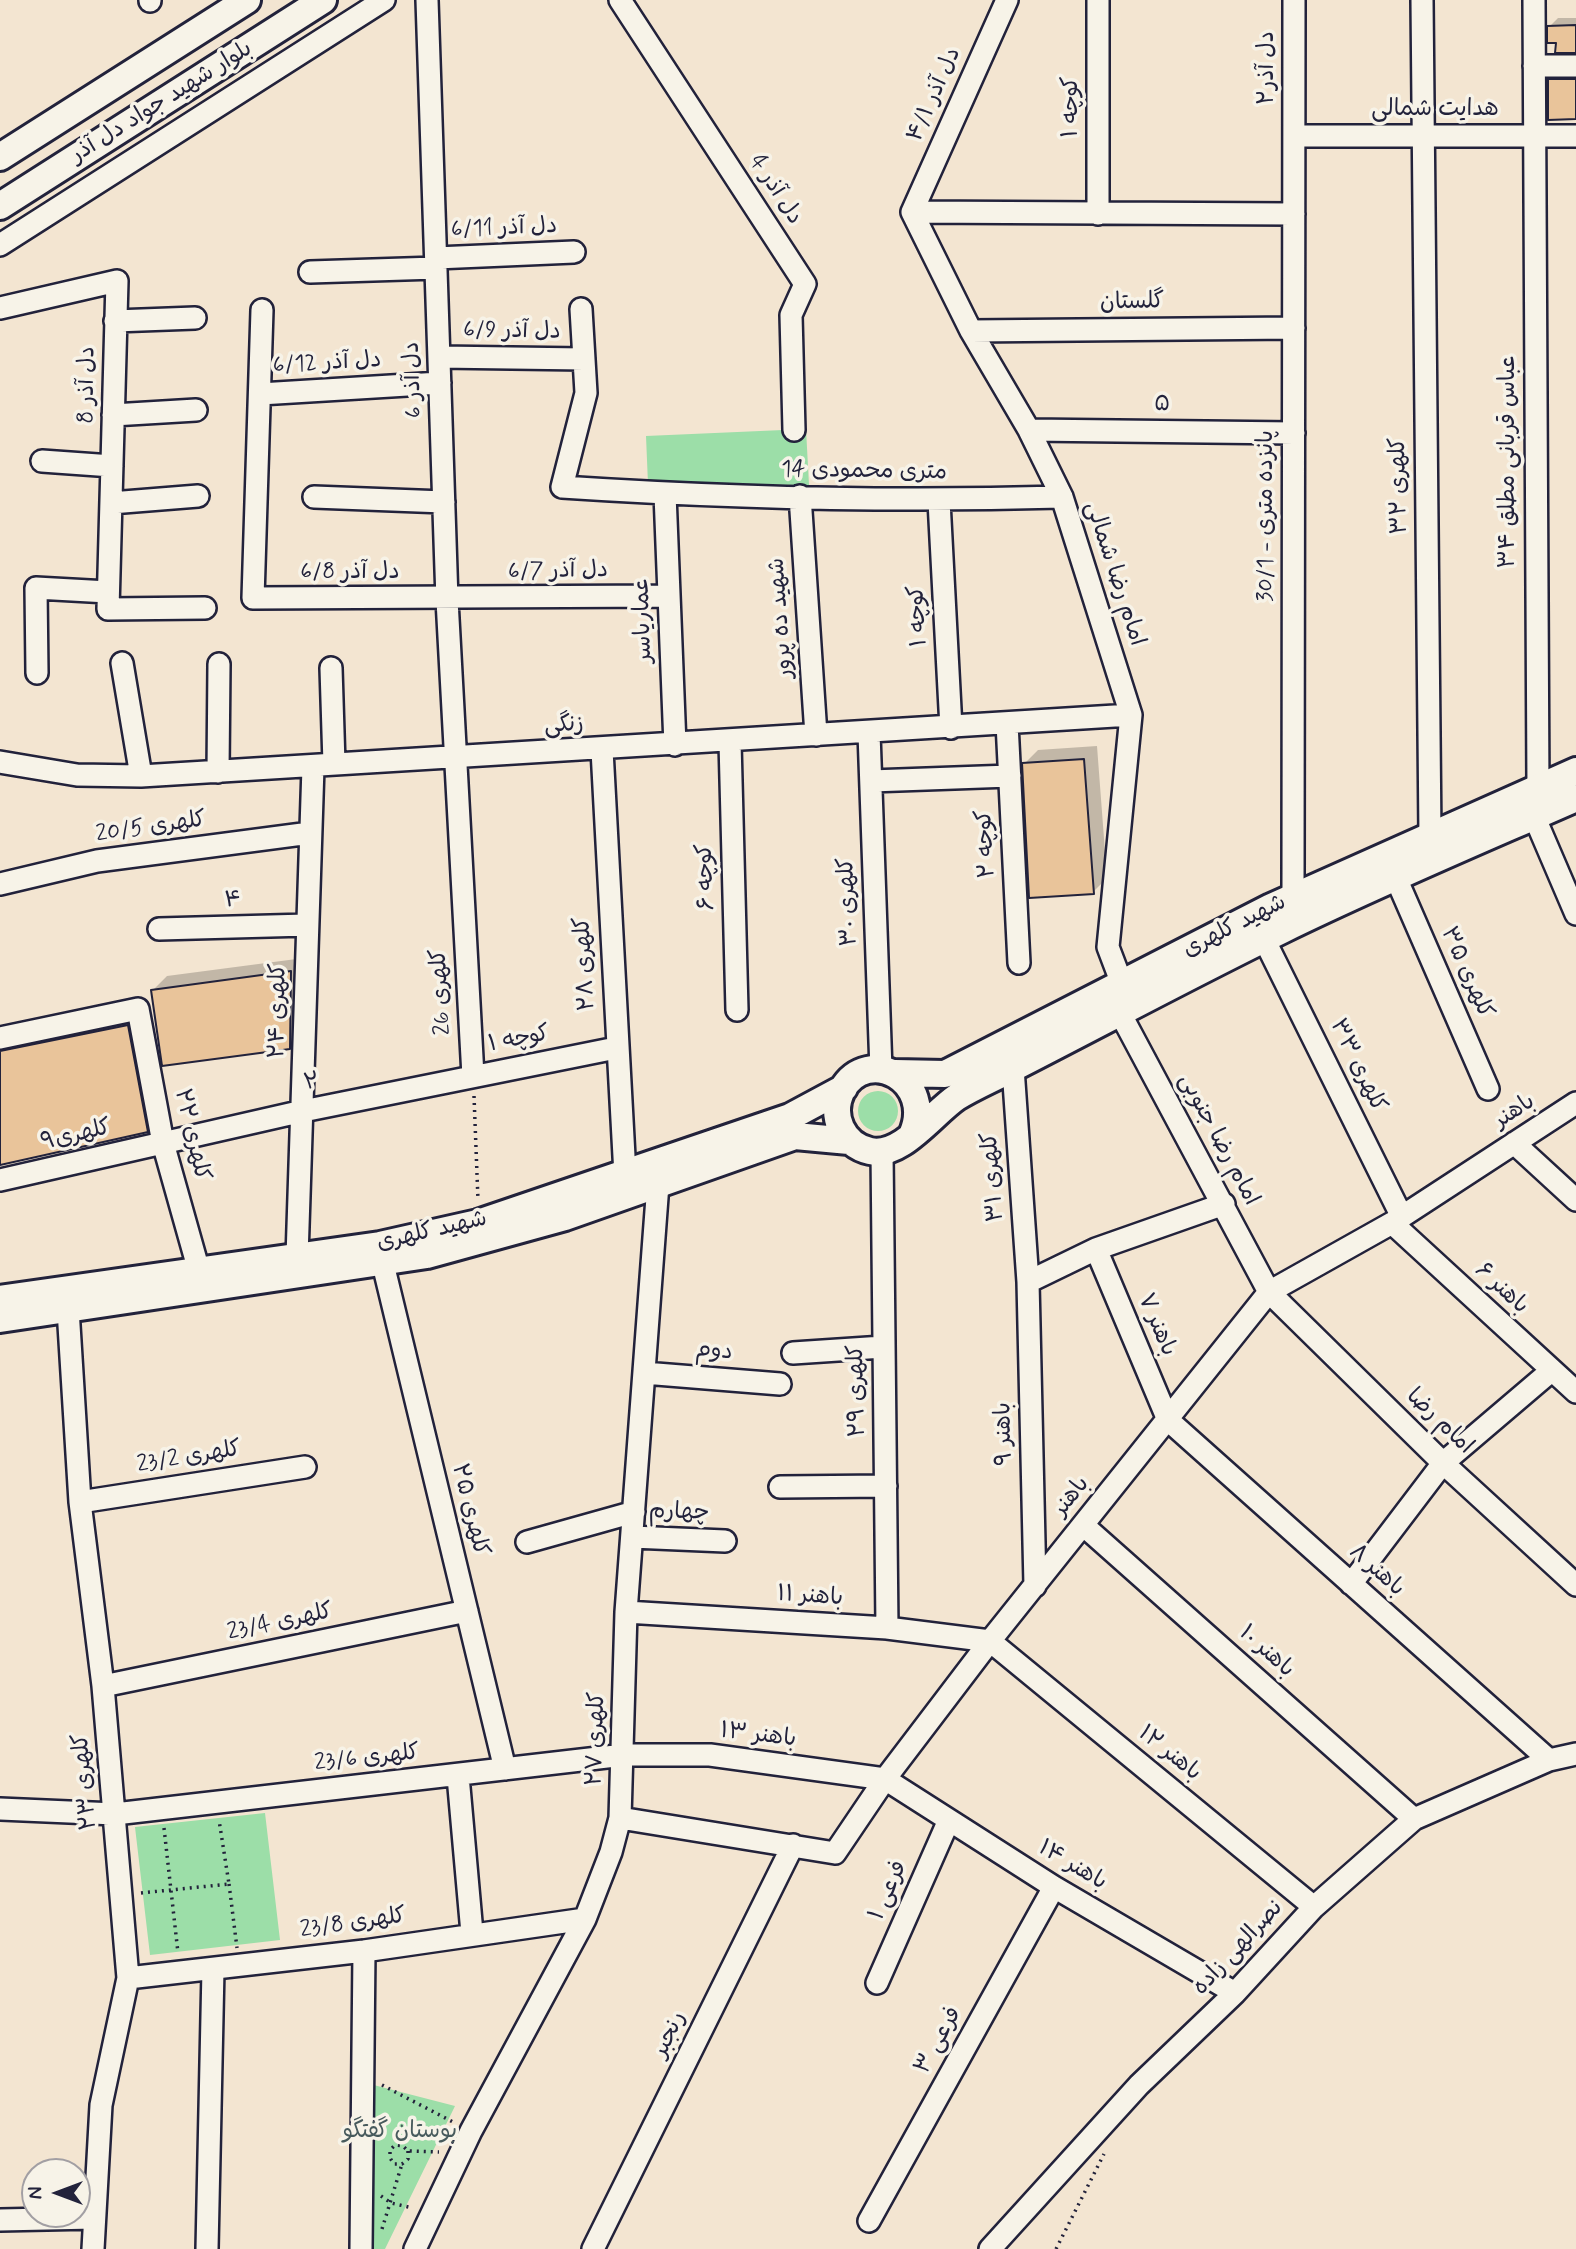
<!DOCTYPE html>
<meta charset="utf-8">
<style>
body{margin:0}
#map{position:relative;width:1576px;height:2249px;overflow:hidden;background:#f3e5d1;font-family:Mynerve,sans-serif}
canvas{display:block}
.north{position:absolute;left:21px;top:2158px;width:70px;height:70px;box-sizing:border-box;background:#f7f3e8;border:2px solid #a29fa3;border-radius:50%;rotate:270deg;font-size:19px;font-weight:700;line-height:28px;text-align:center;color:#22223b}
.north::after{content:'';display:block;margin:auto;width:24px;height:32px;background:#22223b;clip-path:polygon(50% 0,100% 100%,50% 72%,0 100%)}
</style>
<div id="map">
<canvas width="1576" height="2249"></canvas>
<div class="north">N</div>
</div>
<script>
const c = document.querySelector('canvas').getContext('2d');
c.lineJoin = 'round';
function fill(path, color) {
  c.fillStyle = color;
  c.fill(path, 'evenodd');
}
function strokePath(path, color, width, dash) {
  c.strokeStyle = color;
  c.lineWidth = width;
  c.lineCap = dash ? 'butt' : 'round';
  c.setLineDash(dash || []);
  c.stroke(path);
}
function label(font, color, halo, rows, align = 'center') {
  c.font = font + ' Mynerve,"Playpen Sans Arabic",sans-serif';
  c.lineWidth = 7;
  c.setLineDash([]);
  c.textBaseline = 'middle';
  c.strokeStyle = halo;
  c.fillStyle = color;
  for (const [text, x, y, turn = 0] of rows) {
    c.save();
    c.translate(x, y);
    c.rotate((+turn || 0) * Math.PI / 180);
    c.textAlign = isNaN(turn) ? turn : align;
    if (halo) c.strokeText(text, 0, 0);
    c.fillText(text, 0, 0);
    c.restore();
  }
}
fill(new Path2D(`
 M806,429L809,485L648,484L646,436Z
 M858 1111a20 20 0 1 1 40 0a20 20 0 1 1-40 0Z
 M265,1813L280,1940L150,1955L135,1827Z
 M362,2082L455,2106L385,2249H361Z`), '#9cdea8');
fill(new Path2D(`
 M1558,18H1576V52L1557,41L1549,27Z
 M1558,71H1576V117L1549,80Z
 M1097,746L1107,878L1093,892L1024,764L1038,750Z
 M304,958L303,1033L289,1047L153,990L167,976Z
 M134,1019L153,1124L147,1131L0,1163V1047Z`), '#0003');
const building = new Path2D(`
 M1576,25V53H1555L1556,43H1547V26Z
 M1548,79H1576V119L1548,120Z
 M1084,759L1094,894L1029,898L1022,763Z
 M291,971L290,1049L162,1066L151,990Z
 M128,1025L148,1132L0,1165V1051Z`);
fill(building, '#e9c49a');
strokePath(building, '#22223b', 2);
const minor = new Path2D(`
 M427,0L447,600L473,1076
 M620,0L805,284L791,315L794,430
 M1422,0L1430,835
 M1534,0L1538,788
 M150,1V0
 M1534,66H1576
 M1294,136H1576
 M912,212L971,331L1029,430L1062,497L1131,715L1108,947L1122,984
 M912,212L1294,214
 M912,212L1007,0
 M1098,214V0
 M0,245L384,0
 M436,258L574,252
 M310,272L436,268
 M0,308L117,281L108,609L205,608
 M581,309L586,393L562,487C728,498 895,502 1062,497
 M262,310L253,598L669,596
 M115,321L195,318
 M971,331L1294,328
 M439,357L584,359
 M260,394L440,383
 M113,415L196,410
 M1029,430L1294,433
 M42,461L112,466
 M665,494L675,745
 M800,496L816,735
 M314,497L444,502
 M939,501L951,728
 M111,503L198,496
 M122,663L141,776
 M331,668L334,764
 M37,673L36,588L108,592
 M1007,723L1019,963
 M869,733L881,1070
 M730,742L737,1010
 M602,750L625,1175
 M0,762L77,775L141,776L1131,715
 M218,772L219,664
 M871,781L1010,776
 M1534,816L1576,914
 M1396,878L1488,1089
 M0,884L97,861L310,833
 M1293,897L1294,0
 M159,929L307,925
 M1264,939L1402,1217
 M1120,1013L1269,1292L1443,1463L1576,1585
 M0,1038L138,1009L163,1143L199,1271
 M1013,1068L1028,1282L1035,1586
 M1514,1143L1576,1200
 M882,1152L887,1628
 M0,1180L303,1111L616,1048
 M1392,1223L1576,1392
 M1096,1249L1168,1420L1549,1760
 M297,1257L313,767
 M383,1264L505,1769
 M1028,1282L1096,1249L1224,1204
 M68,1309L80,1502L103,1686L128,1978L101,2105L93,2249
 M793,1353L883,1347
 M644,1373L780,1384
 M780,1487L886,1486
 M80,1502L305,1467
 M1083,1525L1414,1819
 M632,1537L725,1541
 M527,1542L634,1512
 M1351,1584L1443,1463L1551,1371
 M626,1612L887,1628L990,1641L1314,1907
 M103,1686L467,1611
 M458,1776L472,1933
 M0,1809L115,1814L624,1755H710L885,1779L1054,1887L1235,1993
 M620,1818L835,1853L885,1779L990,1641L1269,1292L1392,1223L1576,1103
 M128,1978L364,1951L585,1919
 M877,1983L949,1820
 M0,2220L94,2218
 M869,2221L1054,1887
 M207,2249L213,1969
 M361,2249L364,1951
 M415,2249L471,2131L585,1919L611,1852L620,1818L626,1612L658,1184
 M593,2249L793,1845
 M990,2249L1139,2085L1235,1993L1314,1907L1414,1819L1549,1760L1576,1754`);
const major = new Path2D(`
 M0,157L247,0
 M0,206L323,0
 M895,1073L945,1074L1271,907L1576,771
 M912,1135C936,1081 868,1044 842,1090C829,1116 843,1145 870,1151C901,1158 933,1113 957,1097C973,1087 992,1079 1009,1070C1099,1024 1190,975 1282,930C1378,883 1478,841 1576,798
 M0,1299L380,1245L478,1223L790,1117L844,1088
 M0,1319L427,1255L565,1217L795,1136L849,1141`);
strokePath(minor, '#22223b', 26);
strokePath(major, '#22223b', 32);
strokePath(new Path2D(`
 M474,1096L478,1200
 M164,1828L178,1953
 M229,1884L237,1948
 M141,1893L229,1884L219,1820
 M382,2085L453,2122
 M408,2151V2159L402,2164H394L390,2158V2150L395,2145L403,2146L408,2151L439,2152
 M381,2196L391,2203L413,2208
 M382,2229L402,2164
 M1056,2249L1104,2154`), '#22223b', 3.5, [2, 5]);
strokePath(minor, '#f7f3e8', 21);
strokePath(major, '#f7f3e8', 26);
label('23px', '#22223b', '#f7f3e8', [
 ["دل آذر۲",1268,68,-90],
 ["دل آذر ۴/۱",935,95,-66],
 ["بلوار شهید جواد دل آذر",162,103,-32],
 ["کوچه ۱",1072,107,-90],
 ["هدایت شمالی",1435,110],
 ["دل آذر 4",775,190,57],
 ["دل آذر 6/11",504,229,-2],
 ["گلستان",1132,303,-1],
 ["دل آذر 6/9",512,332,1],
 ["دل آذر 6/12",327,364,-3],
 ["دل آذر 6",414,380,-92],
 ["دل آذر 8",88,385,-89],
 ["۵",1162,405,1],
 ["عباس قربانی مطلق ۳۴",1509,462,-90],
 ["14 متری محمودی",864,472,1],
 ["کلهری ۳۲",1400,486,-91],
 ["30/1 - پانزده متری",1267,516,-90],
 ["دل آذر 6/7",558,572,-1],
 ["دل آذر 6/8",350,573],
 ["امام رضا شمالی",1114,574,72],
 ["۱ کوچه",919,616,-93],
 ["شهید ده پرور",782,618,-94],
 ["عماریاسر",644,620,-92],
 ["زنگی",564,726,-3],
 ["کلهری 20/5",151,828,-8],
 ["۲ کوچه",987,844,-93],
 ["۶ کوچه",707,877,-92],
 ["۴",233,901,-2],
 ["کلهری ۳۰",849,902,-92],
 ["شهید کلهری",1235,927,-27],
 ["کلهری ۲۸",586,964,-93],
 ["کلهری ۳۵",1466,973,66],
 ["کلهری 26",442,992,-93],
 ["کلهری ۲۴",279,1011,-89],
 ["۱ کوچه",519,1040,-11],
 ["کلهری ۳۳",1357,1066,64],
 ["۲",312,1083,-12],
 ["باهنر",1515,1112,-33],
 ["کلهری ۲۲",191,1135,77],
 ["کلهری۹",76,1136,-13],
 ["امام رضا جنوبی",1218,1140,62],
 ["کلهری ۳۱",994,1177,-94],
 ["شهید کلهری",432,1232,-13],
 ["باهنر ۶",1501,1289,43],
 ["باهنر ۷",1156,1325,67],
 ["دوم",714,1352,5],
 ["کلهری ۲۹",858,1391,-91],
 ["امام رضا",1439,1422,44],
 ["باهنر ۹",1005,1434,-91],
 ["کلهری 23/2",189,1458,-9],
 ["باهنر",1072,1497,-51],
 ["کلهری ۲۵",469,1510,76],
 ["چهارم",679,1513,2],
 ["باهنر ۸",1376,1571,42],
 ["باهنر ۱۱",810,1597,4],
 ["کلهری 23/4",280,1623,-12],
 ["باهنر ۱۰",1266,1652,42],
 ["باهنر ۱۳",758,1736,7],
 ["کلهری ۲۷",597,1739,-88],
 ["باهنر ۱۲",1169,1754,39],
 ["کلهری 23/6",367,1759,-6],
 ["کلهری ۲۳",86,1782,-95],
 ["باهنر ۱۴",1072,1866,31],
 ["فرعی ۱",889,1891,-66],
 ["کلهری 23/8",353,1924,-8],
 ["نصرالهی زاده",1239,1948,-47],
 ["رنجبر",670,2035,-64],
 ["فرعی ۳",939,2041,-61]
]);
label('23px', '#475a5c', '#f7f3e8', [
 ["بوستان گفتگو",400,2132]
]);
</script>
